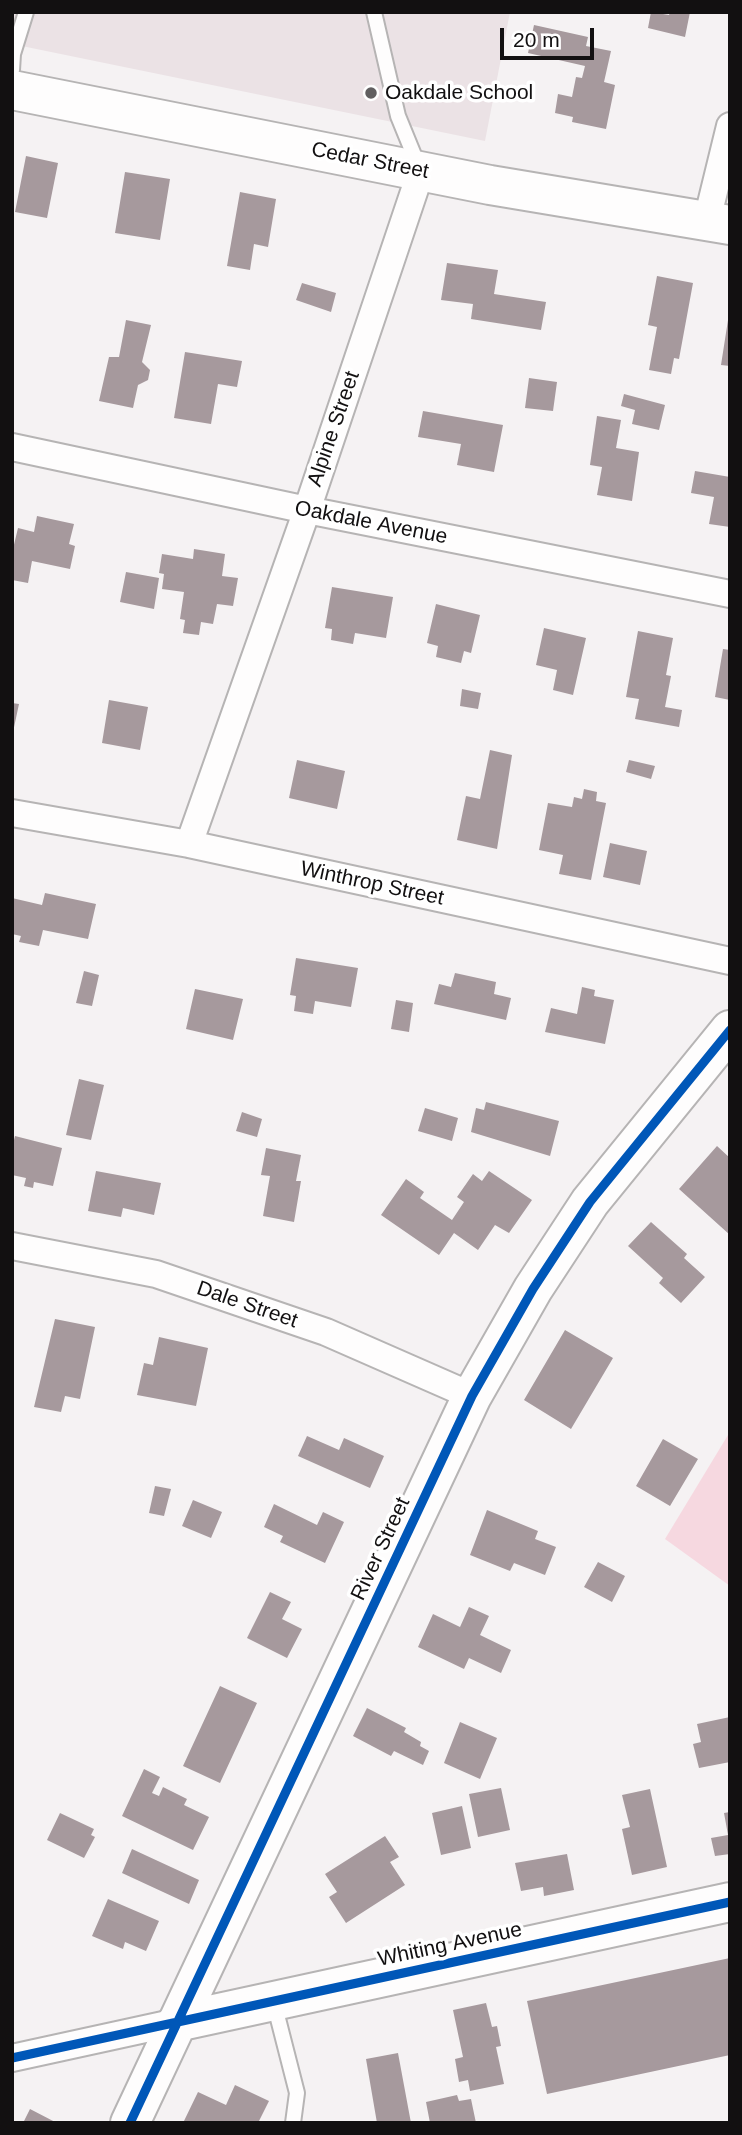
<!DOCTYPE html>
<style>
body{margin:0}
#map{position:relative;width:742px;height:2135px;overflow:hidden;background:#f5f2f3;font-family:Arial,sans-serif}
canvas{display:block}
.frame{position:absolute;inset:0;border:14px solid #121011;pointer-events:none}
.scale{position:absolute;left:500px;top:28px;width:94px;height:32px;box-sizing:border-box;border:4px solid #121011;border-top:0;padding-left:9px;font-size:21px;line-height:24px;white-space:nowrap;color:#121011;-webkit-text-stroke:5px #fff;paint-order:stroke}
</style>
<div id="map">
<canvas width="742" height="2135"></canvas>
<div class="frame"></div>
<div class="scale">20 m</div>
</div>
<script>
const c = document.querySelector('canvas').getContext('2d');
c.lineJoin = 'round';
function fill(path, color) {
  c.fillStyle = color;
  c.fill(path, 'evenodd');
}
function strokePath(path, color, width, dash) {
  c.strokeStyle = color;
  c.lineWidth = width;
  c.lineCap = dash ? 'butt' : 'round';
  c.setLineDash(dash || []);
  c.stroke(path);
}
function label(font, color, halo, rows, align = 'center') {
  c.font = font + ' Arial,sans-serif';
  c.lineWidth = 7;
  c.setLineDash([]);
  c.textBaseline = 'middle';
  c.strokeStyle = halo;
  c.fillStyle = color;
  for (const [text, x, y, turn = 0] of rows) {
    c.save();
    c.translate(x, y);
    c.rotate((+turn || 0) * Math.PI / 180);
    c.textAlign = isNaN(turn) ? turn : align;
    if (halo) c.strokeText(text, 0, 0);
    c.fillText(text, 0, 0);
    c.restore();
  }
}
fill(new Path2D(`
 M12,12H510L485,141L12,44Z`), '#ebe2e5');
fill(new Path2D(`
 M728,1435L730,1436V1586L665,1539Z`), '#f6d8e0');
fill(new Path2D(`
 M651,12L669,15L670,12H690L685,37L648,28Z
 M534,25L588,37L586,46L611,51L604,82L615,85L606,129L572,122L573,117L555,113L558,94L572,97L576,77L582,78L585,66L528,53Z
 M26,156L58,163L47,218L15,212Z
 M125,172L170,179L160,240L115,233Z
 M240,192L276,199L268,247L254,244L250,270L227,266Z
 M447,263L498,270L494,294L546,302L541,330L471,319L473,304L441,300Z
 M657,276L693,283L679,359L674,358L671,374L649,370L657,327L648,325Z
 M302,283L336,293L331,312L296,300Z
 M126,320L151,325L142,362L150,370L148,380L138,385L133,408L99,401L109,357H119Z
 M728,320H730V366L721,365Z
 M185,352L242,361L237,387L218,384L211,424L174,418Z
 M529,378L557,382L553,411L525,408Z
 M624,394L665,405L659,430L632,424L635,410L621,406Z
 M423,411L503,425L494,472L457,465L461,444L418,437Z
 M597,416L621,420L616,448L639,452L632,501L597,495L602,467L590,465Z
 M695,471L730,477V527L709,524L714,497L691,493Z
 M37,516L74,524L69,544L75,546L70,569L32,561L28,583L12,580V553L18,528L34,532Z
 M194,549L225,554L222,576L238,578L233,606L217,604L213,624L201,622L199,635L183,633L185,620L180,619L184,592L162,589L164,574L159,573L162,554L193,559Z
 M126,572L159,578L154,609L120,602Z
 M332,587L393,597L386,638L355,633L353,644L331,640L332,629L325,628Z
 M436,604L480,615L471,653L464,651L461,663L436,657L438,646L427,643Z
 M544,628L586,638L573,695L553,690L557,670L536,665Z
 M638,631L673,638L666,675L671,676L665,707L682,710L679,727L635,719L639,699L626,697Z
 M723,649L730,650V700L715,697Z
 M462,689L481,693L478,709L460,706Z
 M109,700L148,707L140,750L102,743Z
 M12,703L19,704L13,732H12Z
 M490,750L512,755L497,849L457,840L466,796L480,799Z
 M297,760L345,771L337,809L289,798Z
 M629,760L655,766L651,779L626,772Z
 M584,789L597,792L596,801L606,803L591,880L559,874L563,855L539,850L548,803L572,807L574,797L582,799Z
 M610,843L647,851L640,885L603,877Z
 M45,893L96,904L88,939L43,930L39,946L19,942L21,936L12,934V898L42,905Z
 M296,958L358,968L351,1007L315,1001L313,1014L294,1011L296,996L290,995Z
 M84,971L99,975L92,1006L76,1003Z
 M455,973L496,982L494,994L511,998L506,1020L434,1004L439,984L451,987Z
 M582,987L595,990L594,996L614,1000L605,1044L545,1032L551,1008L577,1014Z
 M195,989L243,999L233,1040L186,1029Z
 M396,1000L413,1003L409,1032L391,1029Z
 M79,1079L104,1085L91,1140L66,1135Z
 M486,1102L559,1121L550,1156L471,1132L476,1108L484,1110Z
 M425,1108L458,1118L452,1141L418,1131Z
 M242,1112L262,1119L257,1137L236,1131Z
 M15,1136L62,1148L53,1186L34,1182L33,1188L24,1186L26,1178L12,1175V1148Z
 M717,1146L730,1158V1235L679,1189Z
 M266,1148L301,1155L296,1181H301L294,1222L263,1216L270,1176L261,1175Z
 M96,1171L161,1183L154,1215L123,1208L121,1217L88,1211Z
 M489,1171L532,1200L509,1233L495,1225L478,1250L454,1233L439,1255L381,1215L406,1179L424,1192L420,1198L452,1220L464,1202L457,1197L473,1174L482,1181Z
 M651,1222L687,1254L684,1258L705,1277L681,1303L659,1283L663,1278L628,1246Z
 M55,1319L95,1327L80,1399L65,1396L61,1412L34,1407Z
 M565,1330L613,1358L571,1429L524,1400Z
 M159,1337L208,1348L196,1406L137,1395L144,1363L153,1365Z
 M307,1436L339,1450L344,1438L384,1456L370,1488L298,1456Z
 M663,1439L698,1459L670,1506L636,1486Z
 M155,1486L171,1489L164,1516L149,1513Z
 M193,1500L222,1512L211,1538L182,1526Z
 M274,1504L317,1525L323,1512L344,1522L325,1563L280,1542L283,1536L264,1527Z
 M487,1510L538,1531L535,1539L556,1547L545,1575L514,1563L510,1571L470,1555Z
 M598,1562L625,1576L612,1602L584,1587Z
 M270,1592L291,1602L282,1619L302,1629L287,1658L247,1638Z
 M469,1607L489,1616L480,1635L511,1650L501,1673L469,1658L464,1669L418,1647L433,1614L460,1627Z
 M220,1686L257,1703L220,1783L183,1766Z
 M367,1708L406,1728L404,1732L421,1742L420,1746L429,1751L423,1765L394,1751L391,1756L353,1736Z
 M730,1717V1762L699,1768L693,1744L701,1742L697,1724Z
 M460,1722L497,1738L480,1779L444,1763Z
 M144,1769L160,1777L152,1793L159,1796L163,1787L187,1799L184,1805L209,1817L193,1850L122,1816Z
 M501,1788L510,1830L478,1837L469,1794Z
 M650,1789L667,1867L632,1875L622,1829L630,1827L622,1795Z
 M462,1806L471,1848L441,1855L432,1813Z
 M730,1812V1854L715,1856L711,1838L728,1835L724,1813Z
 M60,1813L94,1829L91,1835L95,1837L84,1858L47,1840Z
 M385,1836L399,1857L390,1862L405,1885L346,1923L329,1897L337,1892L325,1874Z
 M132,1849L199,1880L189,1904L122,1873Z
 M567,1854L574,1890L544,1896L543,1887L521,1891L515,1863Z
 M108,1899L159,1921L146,1951L125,1942L123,1949L92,1936Z
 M730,1958V2055L547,2094L527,2001Z
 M486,2003L492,2027L497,2026L501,2046L496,2047L504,2084L470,2091L468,2080L459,2082L455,2059L463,2057L453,2010Z
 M398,2053L411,2123H377L366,2059Z
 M235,2085L269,2101L258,2123H183L198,2092L226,2105Z
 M457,2095L459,2101L471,2099L476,2123H430L426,2102Z
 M30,2109L57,2123H23Z`), '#a6999d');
const lane = new Path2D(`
 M374,12L398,116L418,165
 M12,70L13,54L26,12
 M274,2003L297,2093L293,2123`);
const street = new Path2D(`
 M707,220L730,126
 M12,447L307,510L730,594
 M12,813L189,844L730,961
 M189,844L307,510L421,171
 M12,1246L156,1274L326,1332L472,1396
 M12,2058L177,2022`);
const secondary = new Path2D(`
 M12,90L490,185L730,225
 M177,2022L730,1902
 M130,2123L472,1396L533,1289L590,1202L730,1030`);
strokePath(lane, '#b6b4b4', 18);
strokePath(street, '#b6b4b4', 30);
strokePath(secondary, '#b6b4b4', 42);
strokePath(lane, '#fefdfd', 14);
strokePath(street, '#fefdfd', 26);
strokePath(secondary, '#fefdfd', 38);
strokePath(new Path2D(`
 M12,2058L730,1902
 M130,2123L472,1396L533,1289L590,1202L730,1030`), '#0057b8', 9);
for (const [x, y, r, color] of [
 [371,93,7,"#615f60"]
]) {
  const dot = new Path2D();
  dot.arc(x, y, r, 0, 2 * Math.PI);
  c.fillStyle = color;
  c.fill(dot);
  strokePath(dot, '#fff', 2.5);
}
label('21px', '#121011', '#fff', [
 ["Oakdale School",385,93]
], 'left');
label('21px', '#121011', '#fff', [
 ["Cedar Street",370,161,11],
 ["Alpine Street",334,429,-71],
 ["Oakdale Avenue",371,523,11],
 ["Winthrop Street",372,884,12],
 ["Dale Street",247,1305,19],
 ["River Street",381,1549,-65],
 ["Whiting Avenue",450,1945,-12]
]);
</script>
